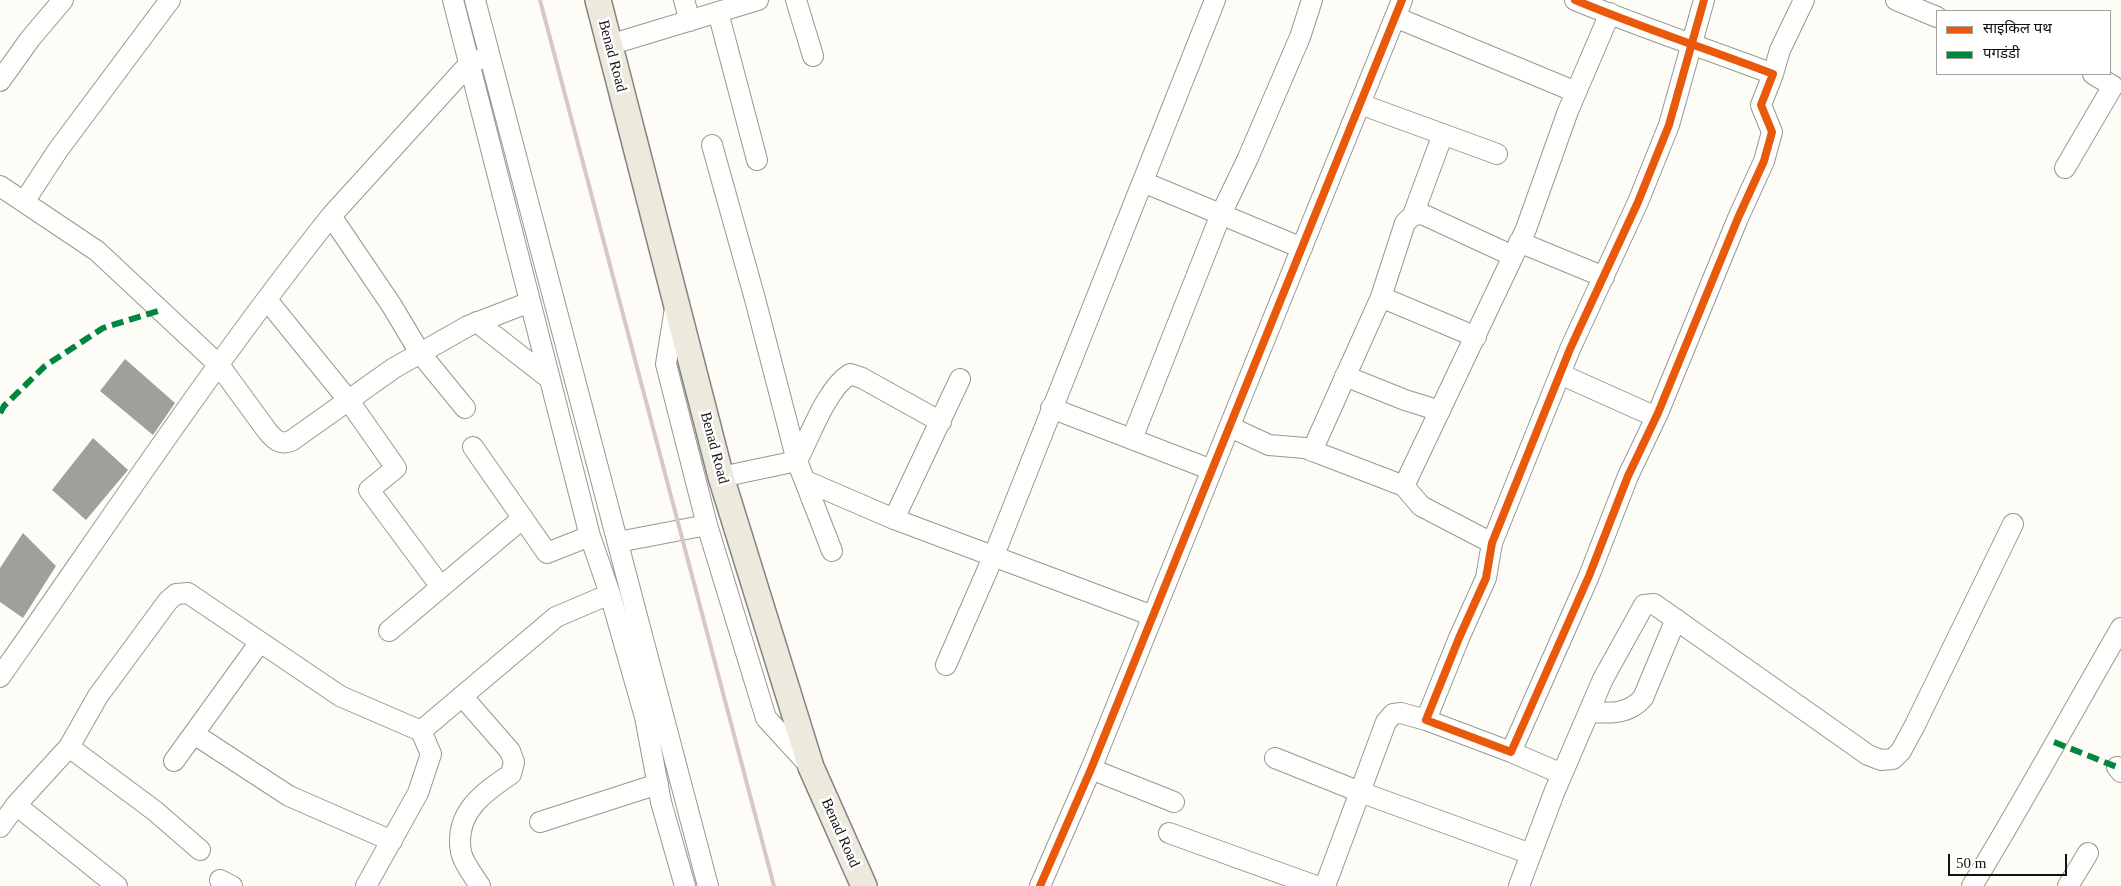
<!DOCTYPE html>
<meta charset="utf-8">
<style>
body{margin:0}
#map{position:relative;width:2121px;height:886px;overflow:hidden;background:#fdfcf7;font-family:"Times New Roman","Noto Sans Devanagari",serif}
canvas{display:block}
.legend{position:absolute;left:1936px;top:10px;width:175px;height:65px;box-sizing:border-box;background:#fff;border:1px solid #a0a0a0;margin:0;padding:6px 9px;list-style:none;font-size:15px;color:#111}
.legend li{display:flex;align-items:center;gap:10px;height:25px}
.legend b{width:25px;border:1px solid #a0a0a0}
.scale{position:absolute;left:1948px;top:854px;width:119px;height:22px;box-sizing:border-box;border:2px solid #111;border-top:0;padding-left:6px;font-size:15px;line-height:18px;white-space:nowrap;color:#111;-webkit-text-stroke:4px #fff;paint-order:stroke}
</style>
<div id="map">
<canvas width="2121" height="886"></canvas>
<ul class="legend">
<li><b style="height:6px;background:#e8590c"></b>साइकिल पथ</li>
<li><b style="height:6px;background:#00873e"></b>पगडंडी</li>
</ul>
<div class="scale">50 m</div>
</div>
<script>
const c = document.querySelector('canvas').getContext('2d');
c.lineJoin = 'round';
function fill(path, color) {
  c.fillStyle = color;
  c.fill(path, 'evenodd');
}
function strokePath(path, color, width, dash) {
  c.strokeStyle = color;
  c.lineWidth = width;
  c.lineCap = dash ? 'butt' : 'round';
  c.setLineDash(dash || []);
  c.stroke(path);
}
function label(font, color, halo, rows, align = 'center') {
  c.font = font + ' "Times New Roman",serif';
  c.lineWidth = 5;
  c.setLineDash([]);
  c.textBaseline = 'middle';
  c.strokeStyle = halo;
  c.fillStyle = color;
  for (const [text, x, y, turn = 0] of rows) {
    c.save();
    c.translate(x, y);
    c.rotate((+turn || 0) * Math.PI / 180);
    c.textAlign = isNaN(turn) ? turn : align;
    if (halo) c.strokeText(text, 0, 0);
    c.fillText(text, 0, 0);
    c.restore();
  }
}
fill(new Path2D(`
 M125,359L175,403L153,435L100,391Z
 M93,438L128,470L86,520L52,490Z
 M23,533L56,566L23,618L0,602V568Z`), '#a19f9c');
const minor = new Path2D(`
 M453,0L590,536L610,594L645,717L661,802L685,886
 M475,0L708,886
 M684,0L690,21
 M796,0L813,56
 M1575,0C1640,27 1707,49 1773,74L1761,105L1772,132L1764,161L1738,218L1658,413L1628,476L1589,576L1511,752L1426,720L1459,638L1486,578L1492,543L1570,349L1638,202L1669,125L1704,0
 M1896,0L1937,17
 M718,12L757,160
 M1395,17L1576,92
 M609,45L758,0
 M1773,74L1780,50L1804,0
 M0,81L30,39L63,0
 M1360,104L1497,154
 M712,145L755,299L797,461L832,551
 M2065,168L2113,86L2093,74
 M1143,182L1302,248
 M0,186L97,251L219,365L268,432C275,440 280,445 291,441L394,368L468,326L530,302
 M24,202L58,150L170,0
 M1413,215L1443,134
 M331,216L392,306L420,353L465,408
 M1519,242L1604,277
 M1381,297L1476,337
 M267,300L349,401L396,468L369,490L441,587
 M675,308L666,364L707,525L766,718L809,765
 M477,322L550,379
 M1560,374L1656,417
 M1345,376L1405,400L1440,411
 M1051,408L1212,470
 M1230,427L1269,445L1305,448L1404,486L1421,506L1492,543
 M1132,439L1221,214L1248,158L1300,37L1312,0
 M473,447L547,553L590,536
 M1312,451L1381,297L1405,223L1413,215L1422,214L1513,256
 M721,477L797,461C810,436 827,388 850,374L862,378L941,422
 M806,481L894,519L1153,616
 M1404,486L1526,229L1568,111L1610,13
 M894,519L960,379
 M618,542L707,525
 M389,631L523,518
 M946,665L994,555L1215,0
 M0,677C109,522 213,364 331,216L470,63L478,60
 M462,696L510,751L514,762L511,774C483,793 454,813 461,852C463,863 474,876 480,886
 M1589,712C1610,713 1628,715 1643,698L1676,619
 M194,734L289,796L392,841
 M69,747L155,811L200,850
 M1511,752L1562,774
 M1275,758L1360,792L1531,854
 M174,761L260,642
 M2117,767L2121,772
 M1091,769L1174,802
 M16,805L117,886
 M540,822L658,784
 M0,827L16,805L69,747L98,696L168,601L176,594L188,593L340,696L421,731L556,617L610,594
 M1169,833L1316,886
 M220,880L232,886
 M366,886L418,793L431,754L421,731
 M1040,886L1091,769L1402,0
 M1325,886L1386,722L1393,714L1401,713L1426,720
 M1519,886L1554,793L1603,679L1644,605L1654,604L1661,609L1868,755L1881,760L1893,759L1901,751L1915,725L2013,524
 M1972,886C2024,801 2071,714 2121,628
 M2068,886L2088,853`);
const major = new Path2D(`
 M598,0L721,477L811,767L864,886`);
strokePath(minor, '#979795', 22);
strokePath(major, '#858482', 28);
strokePath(minor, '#fffffe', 20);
strokePath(major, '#ede9dc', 25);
strokePath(new Path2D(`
 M540,0L774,886`), '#d9c6c7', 4);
strokePath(new Path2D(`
 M0,413L4,406L45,366L103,328L161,310
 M2054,742L2117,767`), '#00873e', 6, [12, 6]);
strokePath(new Path2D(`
 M1575,0C1640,27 1707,49 1773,74L1761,105L1772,132L1764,161L1738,218L1658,413L1628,476L1589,576L1511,752L1426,720L1459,638L1486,578L1492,543L1570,349L1638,202L1669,125L1704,0
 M1040,886L1091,769L1402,0`), '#e8590c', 8);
label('15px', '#111', '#fff', [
 ["Benad Road",612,56,75],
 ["Benad Road",714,448,75],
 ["Benad Road",840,833,66]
]);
</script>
